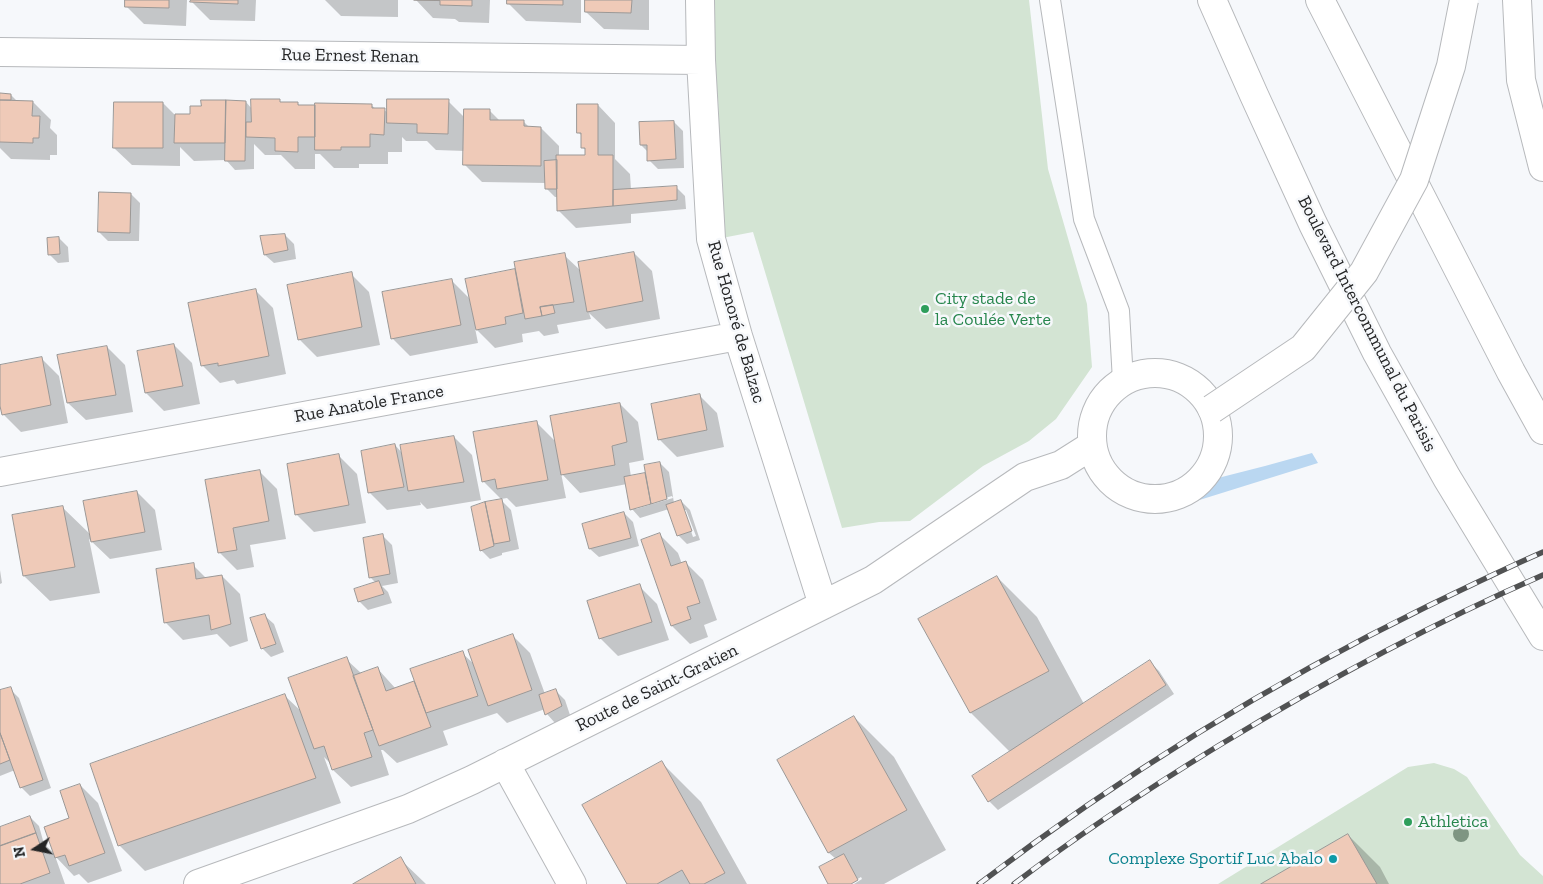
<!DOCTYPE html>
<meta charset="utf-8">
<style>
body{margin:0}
#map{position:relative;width:1543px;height:884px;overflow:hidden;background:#f6f8fb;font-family:"Zilla Slab",serif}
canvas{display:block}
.north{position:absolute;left:10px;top:824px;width:50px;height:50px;-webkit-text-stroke:4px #f6f8fb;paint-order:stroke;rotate:259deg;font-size:14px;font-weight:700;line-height:20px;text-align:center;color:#242526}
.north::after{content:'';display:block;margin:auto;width:18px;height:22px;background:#242526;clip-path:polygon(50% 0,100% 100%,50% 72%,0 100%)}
</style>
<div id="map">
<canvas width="1543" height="884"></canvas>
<div class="north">N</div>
</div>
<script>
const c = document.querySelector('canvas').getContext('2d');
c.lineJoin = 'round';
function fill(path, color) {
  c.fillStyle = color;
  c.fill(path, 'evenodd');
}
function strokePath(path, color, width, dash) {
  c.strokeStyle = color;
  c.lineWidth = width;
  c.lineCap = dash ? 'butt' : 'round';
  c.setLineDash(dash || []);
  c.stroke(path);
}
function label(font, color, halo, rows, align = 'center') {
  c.font = font + ' "Zilla Slab",serif';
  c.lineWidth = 5;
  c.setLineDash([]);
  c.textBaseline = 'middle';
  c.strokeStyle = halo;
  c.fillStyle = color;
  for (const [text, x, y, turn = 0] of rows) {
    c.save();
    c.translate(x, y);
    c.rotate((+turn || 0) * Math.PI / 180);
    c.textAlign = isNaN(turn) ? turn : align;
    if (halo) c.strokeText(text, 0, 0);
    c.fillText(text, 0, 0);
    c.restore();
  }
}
fill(new Path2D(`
 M714,0H1029L1048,169L1087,304L1092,367L1056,419L1029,441L983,466L910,521L879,522L842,528L753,232L722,238L718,96L705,60L711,32Z
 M1434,763L1454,769L1467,777L1520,855L1543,876V884H1218L1408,767Z`), '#d3e4d3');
fill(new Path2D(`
 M1312,453L1318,463L1177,507L1148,509L1132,500L1138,499L1186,496L1214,479L1265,466Z`), '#bad7f1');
fill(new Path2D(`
 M126,0H187L186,26L144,24L126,6Z
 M192,0H256L255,21L210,20L192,2Z
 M325,0H398V17L341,16Z
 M416,0H490L489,23L459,22L455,19L433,18Z
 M508,0H581V23L526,21L508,3Z
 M586,0H649V30L604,29L586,12Z
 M0,95H11L18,102H33L51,120L50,128L57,135V155H50V160L11,159L0,148Z
 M202,101L246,102L252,109L279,101L282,103H297L301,107L371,105L376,109L384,110L388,113L448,101L465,118L489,110L500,121L524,122L530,128H541L559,146V156L587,157V151L583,148L582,136L578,132L598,105L615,123V159L630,174L631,190L676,187L685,196L686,209L631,214V223L576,228L558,210V197H555L546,188V183L482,182L464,164L465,151L436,150L427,141H406L402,137V152H388V164H359V168H334L320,154H315V169H295L281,155H265L254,144V169L235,170L226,160L194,161L180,147V166L132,165L114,148L163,103L175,115H191L202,107Z
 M674,122L683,131L684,168L658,169L649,160L648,152L641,145Z
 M131,194L140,203L139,241H108L99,232Z
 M285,235L294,244L296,259L274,263L265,255Z
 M59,238L68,247L69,262L58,263L49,254Z
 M634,253L652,271L660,319L606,329L589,313L591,319L557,325L559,333L544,336L539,331L522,334L523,342L495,348L475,328L478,343L410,356L392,338L452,281L471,300L467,280L516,270L564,255L581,271Z
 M351,274L369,292L380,345L317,357L299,339Z
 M255,290L273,308L286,374L237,384L234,380L220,383L202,365Z
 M174,345L192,363L200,404L164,411L146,393L138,352Z
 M107,347L125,365L133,412L86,420L68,403Z
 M41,358L59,376L68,423L21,432L3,414L0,399V366Z
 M699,395L717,413L724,447L677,457L659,439Z
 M620,404L638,422L644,460L629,463L631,477L646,474L660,463L669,472L674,503L681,501L690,510L700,540L687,544L678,535L669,509L640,518L632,509L627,484L580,493L561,473L566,498L516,507L507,498L501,499L483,481L536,422L556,442ZM672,496L673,498L636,509V507ZM684,510H686L696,536L693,537Z
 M454,437L472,455L481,500L427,509L420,502L421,505L387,510L369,492L395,445L403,454Z
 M339,456L357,474L366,523L314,532L296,514Z
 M259,471L277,489L286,539L250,545L254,567L237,570L219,552Z
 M137,492L155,510L162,550L110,559L89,539L100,593L50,601L24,576L62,507L91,535Z
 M502,501L511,510L519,549L502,553V555L490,559L481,550L473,508Z
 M624,513L633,522L639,546L599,557L590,549Z
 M660,535L678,553L682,564L685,562L703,580L717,620L704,625L708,637L690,644L672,626L642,541Z
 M383,536L392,545L398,583L382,586L388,592L392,603L368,610L359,601L376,583L370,577Z
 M193,565L207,579L222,576L240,594L248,641L230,647L217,634L183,640L165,622Z
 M0,570L2,583L0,584Z
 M997,577L1037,617L1084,704L1150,662L1159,671L1174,694L998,810L989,801L974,777L1011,753L971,713L920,620Z
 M639,586L657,604L669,640L618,656L600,638Z
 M265,616L274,624L284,652L271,657L262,648Z
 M512,635L530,653L545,694L556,691L565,700L570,715L555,723L547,714L545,709L507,723L497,713L443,731L448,745L397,763L383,750H381L389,775L351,787L333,770L332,765L324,757L341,803L145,871L119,845L285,696L303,713L346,659L362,674L377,668L396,689L416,682L462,653L475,665Z
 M10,689L19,698L51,788L30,796L21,787L15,770L0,776V692Z
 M854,717L894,757L946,850L884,884H854L862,879L861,877L849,884H830L836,859L829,853L778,760Z
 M661,762L701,802L747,884H628Z
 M80,785L98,803L122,871L88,883L79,874L74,876L55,856L65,884H0V828L30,817L39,826L44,844L55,854L71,819Z
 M1348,835L1380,867L1389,884H1263Z
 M400,859L426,884H356Z`), '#0003');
const building = new Path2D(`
 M125,0H169V8L125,7Z
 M191,0H238V4L190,2Z
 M414,0H472V6L440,5V1Z
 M507,0H563V5L507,4Z
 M585,0H632L631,13L585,12Z
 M0,93L11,94V100H0Z
 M251,99H280V102H298V105H315V137H298V152L275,151V138L246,137V122H251Z
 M387,99H449L448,134L417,133V124L387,123Z
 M0,100L33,101L32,116H40L39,138H33V143L0,142Z
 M201,100H226L225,143H174L175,114H190V106H201Z
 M226,100L246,101L245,161H225Z
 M114,102H163V148H113Z
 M315,103L372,104V108H385L384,135L370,134V147H341V150H315Z
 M577,104H598V155H613V206L557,211L556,155H585V148H581V133H577Z
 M464,109H490V120H524V126L541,127V166L463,165Z
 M674,121L676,159L647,161V145H640L639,122Z
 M557,160V189H545L544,161Z
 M677,186V200L613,206V190Z
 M99,192L131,193L130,233L98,232Z
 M285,234L288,250L264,255L260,236Z
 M59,237L60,254L48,255L47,238Z
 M634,252L643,301L587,312L578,262Z
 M565,253L574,302L540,307L542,316L525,319L514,262Z
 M515,269L523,313L505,317L506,324L476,330L465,279Z
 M352,272L362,327L298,340L287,285Z
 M452,279L461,325L391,339L382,292Z
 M256,289L269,356L218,366V363L201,366L188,303Z
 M553,305L555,313L542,316L540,307Z
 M174,344L183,386L145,393L137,351Z
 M107,346L116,395L67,403L57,355Z
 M42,357L51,405L2,415L0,406V365Z
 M700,394L707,430L658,440L651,404Z
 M620,403L627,442L612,446L615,465L561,475L550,416Z
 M537,421L548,480L497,489L495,479L482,482L473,432Z
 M454,436L464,482L408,491L400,445Z
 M395,444L404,487L368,493L361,451Z
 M339,454L349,505L295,515L287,464Z
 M660,462L667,499L651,504L644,465Z
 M260,470L269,521L233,528L237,550L218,553L205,480Z
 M645,473L651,504L630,510L624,477Z
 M137,491L145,532L91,542L83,501Z
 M502,499L510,541L494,544L485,502Z
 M681,500L692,531L677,536L666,505Z
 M485,502L494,546L480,551L471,507Z
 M63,506L75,567L23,576L12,515Z
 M624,512L631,538L589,549L582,524Z
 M660,533L671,566L686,561L700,603L687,607L691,619L671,626L641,540Z
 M383,534L390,574L369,578L363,538Z
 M194,563L196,579L222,575L231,624L211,630L209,615L164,623L156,569Z
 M997,576L1049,671L970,713L918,619Z
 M379,581L384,594L358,602L354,589Z
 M640,584L652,622L599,639L587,601Z
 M265,614L276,644L261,649L250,618Z
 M513,634L532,690L488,706L468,650Z
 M463,651L478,696L426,713L410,669Z
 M347,657L373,730L364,733L372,757L332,770L324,746L314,749L288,678Z
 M1150,660L1166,685L988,802L972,776Z
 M378,667L386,691L414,681L431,727L379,746L353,676Z
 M11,687L43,780L20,788L0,733V690Z
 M556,689L562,706L545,715L539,695Z
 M285,694L316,778L118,846L90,764Z
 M854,716L907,810L828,853L777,760Z
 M0,733L10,760L0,764Z
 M662,761L725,873L704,884H690L682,870L657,884H627L582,805Z
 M80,784L105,853L69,866L65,855L55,858L44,827L69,818L60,791Z
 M30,816L36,833L0,846V827Z
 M36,833L50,873L20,884H0V846Z
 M1348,834L1377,884H1261Z
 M844,854L858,880L851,884H828L819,867Z
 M401,857L416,884H353Z`);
fill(building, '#efcab8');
strokePath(building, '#9b9896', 1);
const service = new Path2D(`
 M1050,0L1084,219L1119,311L1123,381`);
const minor = new Path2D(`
 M700,0L701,60L711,239L738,336L823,605
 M1517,0L1521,80L1543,167
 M0,52L701,60
 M1092 436a63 63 0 1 1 126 0a63 63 0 1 1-126 0Z
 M0,472L738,336
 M505,763L572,884
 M198,884L408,809L472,780L873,580L1025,477L1061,465L1091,446`);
const trunk = new Path2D(`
 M1212,0L1254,95L1313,224L1377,353L1447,478L1543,636
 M1320,0L1511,372L1543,430`);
strokePath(service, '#b7b9bc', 22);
strokePath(minor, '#b7b9bc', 30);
strokePath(trunk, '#b7b9bc', 30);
strokePath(service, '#fff', 20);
strokePath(minor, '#fff', 28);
strokePath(trunk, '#fff', 28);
const rail = new Path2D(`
 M979,884C1119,777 1269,684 1426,607C1465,588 1504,569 1543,552
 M1014,884C1079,834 1148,789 1218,746C1322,683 1431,624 1543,575`);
strokePath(rail, '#515253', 5.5);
strokePath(rail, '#f6f8fb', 4, [11]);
const minorBridge = new Path2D(`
 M1212,409L1303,348L1364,272L1414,180L1451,66L1464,0`);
strokePath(minorBridge, '#b7b9bc', 30, []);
strokePath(minorBridge, '#fff', 28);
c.fillStyle = '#7e9582';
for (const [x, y] of [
 [1461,834]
]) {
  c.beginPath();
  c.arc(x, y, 8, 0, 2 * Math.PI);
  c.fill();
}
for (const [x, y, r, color] of [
 [925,309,5,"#2e9e5b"],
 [1408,822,5,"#2e9e5b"],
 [1333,859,5,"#0f9aa8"]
]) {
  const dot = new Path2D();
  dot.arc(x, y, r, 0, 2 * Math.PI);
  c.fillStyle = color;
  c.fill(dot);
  strokePath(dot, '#f6f8fb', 2);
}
label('18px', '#242526', '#f6f8fb', [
 ["Rue Ernest Renan",350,56,1],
 ["Rue Honoré de Balzac",736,322,74],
 ["Boulevard Intercommunal du Parisis",1367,324,63],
 ["Rue Anatole France",369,404,-10],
 ["Route de Saint-Gratien",657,688,-26]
]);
label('18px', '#27864d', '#f6f8fb', [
 ["City stade de",935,299],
 ["la Coulée Verte",935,320],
 ["Athletica",1418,822]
], 'left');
label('18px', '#0d838f', '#f6f8fb', [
 ["Complexe Sportif Luc Abalo",1323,859]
], 'right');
</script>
